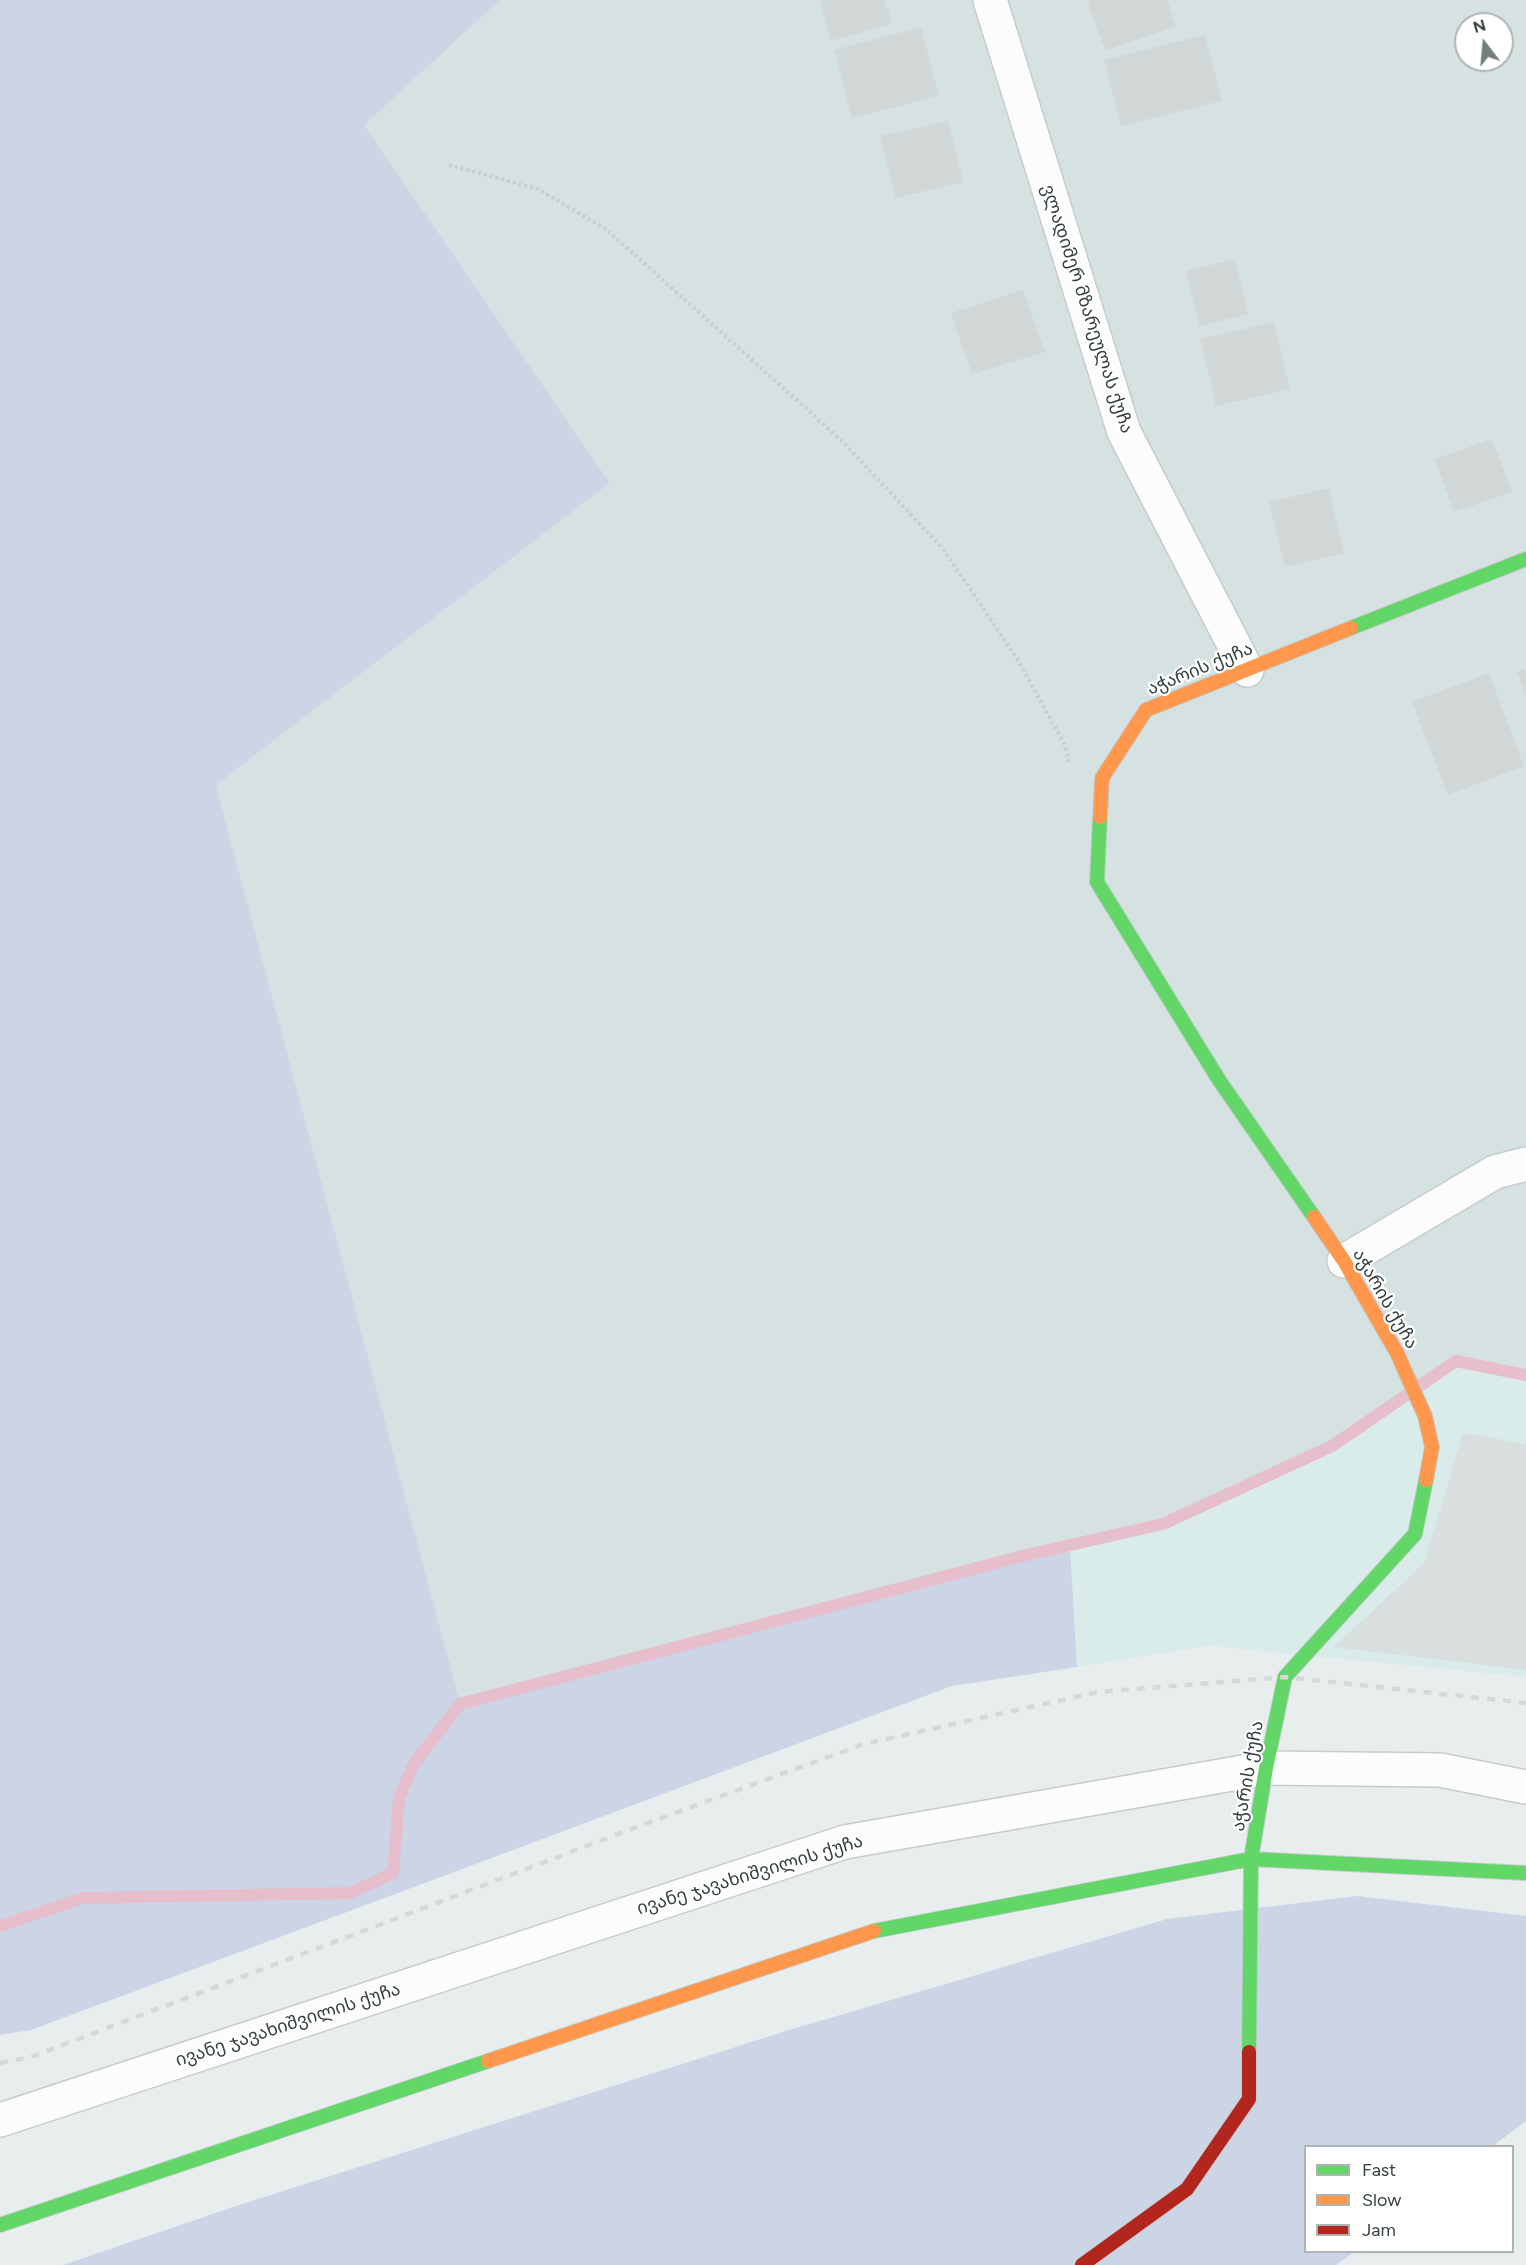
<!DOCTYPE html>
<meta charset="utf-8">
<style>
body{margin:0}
#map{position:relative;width:1526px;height:2265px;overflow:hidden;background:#e8eeee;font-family:Figtree,sans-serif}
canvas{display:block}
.legend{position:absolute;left:1304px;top:2145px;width:210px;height:108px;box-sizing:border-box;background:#fff;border:2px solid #afb3b3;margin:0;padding:8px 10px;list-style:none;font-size:18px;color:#364240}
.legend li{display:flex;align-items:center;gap:12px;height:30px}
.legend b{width:30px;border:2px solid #afb3b3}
.north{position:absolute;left:1454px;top:12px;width:60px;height:60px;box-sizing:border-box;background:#fff;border:2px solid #afb3b3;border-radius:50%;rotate:344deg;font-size:16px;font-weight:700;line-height:24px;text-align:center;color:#364240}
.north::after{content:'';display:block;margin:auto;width:21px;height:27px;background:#747e7d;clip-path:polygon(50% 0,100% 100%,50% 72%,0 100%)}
</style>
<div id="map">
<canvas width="1526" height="2265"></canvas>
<ul class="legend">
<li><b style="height:8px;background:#63d668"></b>Fast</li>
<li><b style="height:8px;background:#ff974d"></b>Slow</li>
<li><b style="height:8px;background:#b3261e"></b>Jam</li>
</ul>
<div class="north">N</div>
</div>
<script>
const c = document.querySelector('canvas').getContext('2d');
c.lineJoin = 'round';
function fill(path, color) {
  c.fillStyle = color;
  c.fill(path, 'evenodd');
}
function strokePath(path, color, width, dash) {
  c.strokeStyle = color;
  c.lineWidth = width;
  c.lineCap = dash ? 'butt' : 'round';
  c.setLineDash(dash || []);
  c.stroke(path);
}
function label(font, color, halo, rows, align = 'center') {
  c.font = font + ' Figtree,"Noto Sans Georgian",sans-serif';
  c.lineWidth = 4.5;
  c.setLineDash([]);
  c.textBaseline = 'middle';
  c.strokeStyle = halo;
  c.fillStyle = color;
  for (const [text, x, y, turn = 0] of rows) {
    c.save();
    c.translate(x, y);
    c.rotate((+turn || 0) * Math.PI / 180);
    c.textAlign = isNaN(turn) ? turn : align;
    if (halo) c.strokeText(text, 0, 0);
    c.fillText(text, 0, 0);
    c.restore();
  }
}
fill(new Path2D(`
 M500,0H1526V1375L1456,1361L1332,1446L1163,1524L1026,1555L460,1704L216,785L610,483L363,125ZM1466,24H1502V60H1466Z`), '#d6e1e1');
fill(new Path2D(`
 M1456,1361L1526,1375V1677L1209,1646L1077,1667L1070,1545L1163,1524L1332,1446Z`), '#d9ece9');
fill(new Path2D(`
 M0,0H500L364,125L610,483L216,785L460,1703L1070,1545L1077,1667L952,1686L31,2030L0,2035Z
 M1357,1896L1526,1916V2121L1493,2146H1306V2252H1354L1336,2265H63L236,2206L789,2030L1167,1919Z`), '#cbd5e6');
fill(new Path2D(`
 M1463,1433L1526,1444V1670L1334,1647L1424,1563Z`), '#d9dfde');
strokePath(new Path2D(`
 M0,1926L83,1898L350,1893L393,1873L399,1799L413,1765L460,1704L1026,1555L1163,1524L1332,1446L1456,1361L1526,1375`), '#e7becc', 12);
fill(new Path2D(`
 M820,0H885L892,24L830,41Z
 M1087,0H1167L1176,26L1105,51Z
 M921,27L939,96L852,118L834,50Z
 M1205,35L1222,101L1121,126L1104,60Z
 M948,121L963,182L896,198L880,136Z
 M1235,259L1248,314L1200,326L1186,271Z
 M1023,290L1045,352L972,374L951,313Z
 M1274,322L1290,389L1216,406L1200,339Z
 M1492,439L1512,492L1454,512L1435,459Z
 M1329,488L1344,553L1285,567L1269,502Z
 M1526,669V695L1517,672Z
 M1489,673L1524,766L1448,795L1412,702Z`), '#d1d7d7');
const street = new Path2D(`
 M990,0L1124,432L1247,670
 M1344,1261L1495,1172L1526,1164
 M0,2120L845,1842L1266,1768L1440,1770L1526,1787`);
const fast = new Path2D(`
 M1351,628L1526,559
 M1100,817L1097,882L1219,1080L1314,1217
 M874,1931L1251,1859L1526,1873
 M1249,2052L1251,1859L1266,1768L1285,1677L1415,1534L1426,1480
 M0,2225L488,2061`);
const slow = new Path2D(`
 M1100,817L1102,778L1146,710L1351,628
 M1314,1217L1344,1261L1397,1353L1425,1416L1432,1447L1426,1480
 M488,2061L874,1931`);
const jam = new Path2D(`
 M1082,2265L1187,2189L1249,2099V2052`);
strokePath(street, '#c6cccb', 36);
strokePath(fast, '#c2cdcd', 16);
strokePath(slow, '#c2cdcd', 16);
strokePath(jam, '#c2cdcd', 16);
strokePath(new Path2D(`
 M449,165L538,189L607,230L841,440L943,549L1016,657L1065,745L1069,762`), '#cbcece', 4, [3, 3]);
strokePath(street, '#fcfcfc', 33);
strokePath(fast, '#63d668', 14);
strokePath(slow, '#ff974d', 14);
strokePath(jam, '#b3261e', 14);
strokePath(new Path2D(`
 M0,2063L31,2057L637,1827L864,1744L1098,1692L1285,1677L1526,1703`), '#d7d8d8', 4.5, [8, 8]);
label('18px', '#364240', '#fff', [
 ["ვლადიმერ მზარეულას ქუჩა",1087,309,72],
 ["აჭარის ქუჩა",1200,669,-22],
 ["აჭარის ქუჩა",1385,1299,60],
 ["აჭარის ქუჩა",1248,1776,-80],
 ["ივანე ჯავახიშვილის ქუჩა",750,1875,-17],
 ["ივანე ჯავახიშვილის ქუჩა",288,2025,-18]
]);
</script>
